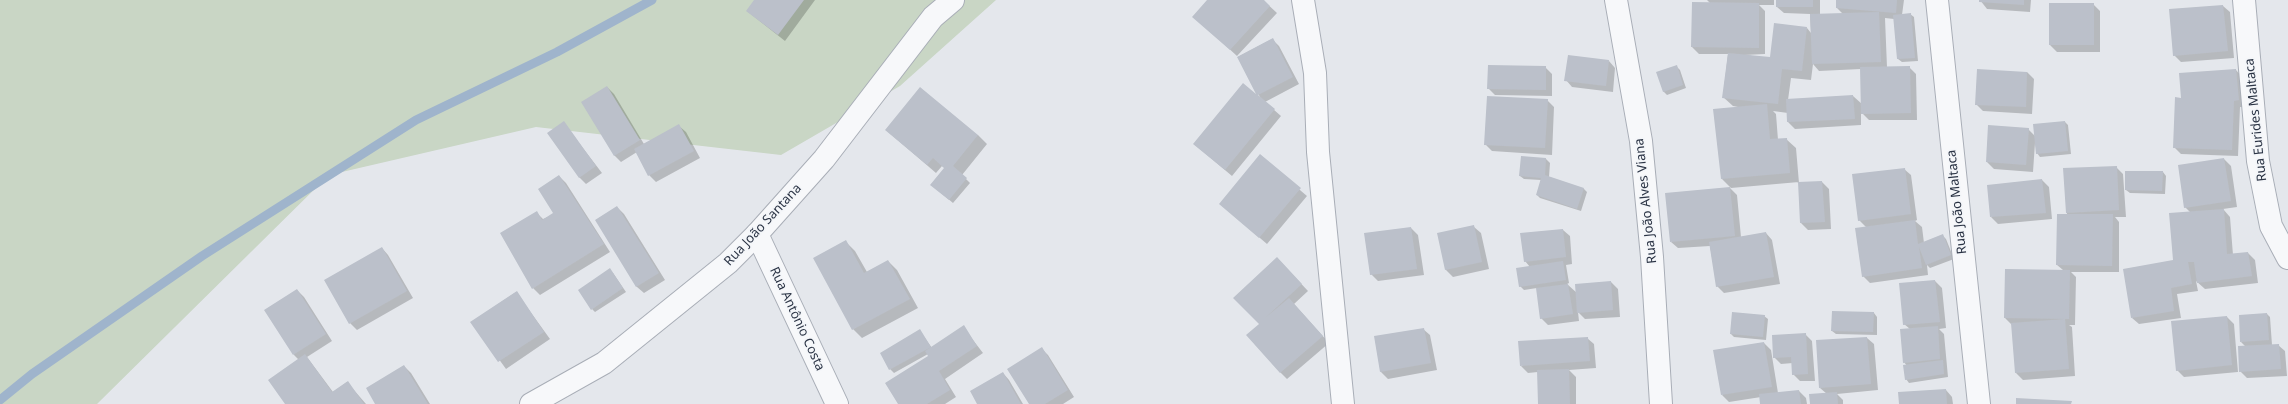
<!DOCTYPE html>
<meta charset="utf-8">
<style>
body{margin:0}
canvas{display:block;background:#e4e7ec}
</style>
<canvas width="2288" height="404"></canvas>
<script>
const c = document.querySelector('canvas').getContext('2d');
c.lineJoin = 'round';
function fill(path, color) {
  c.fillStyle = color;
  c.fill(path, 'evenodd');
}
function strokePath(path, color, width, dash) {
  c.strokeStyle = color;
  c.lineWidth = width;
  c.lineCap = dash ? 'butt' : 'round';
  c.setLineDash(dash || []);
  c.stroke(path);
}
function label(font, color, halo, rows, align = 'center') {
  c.font = font + ' "Noto Sans",sans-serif';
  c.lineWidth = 3.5;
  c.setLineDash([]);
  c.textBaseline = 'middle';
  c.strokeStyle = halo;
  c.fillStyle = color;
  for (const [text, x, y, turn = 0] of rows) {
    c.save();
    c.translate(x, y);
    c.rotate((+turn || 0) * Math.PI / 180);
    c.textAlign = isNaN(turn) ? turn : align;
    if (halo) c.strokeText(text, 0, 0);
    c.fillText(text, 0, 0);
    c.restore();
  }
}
fill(new Path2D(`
 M0,0H996L900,86L781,155L536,127L329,175L97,404H0Z`), '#c9d6c5');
fill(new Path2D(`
 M756,0H815L785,41L747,11Z
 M1209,0H1263L1277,13L1237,56L1201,23Z
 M1707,0H1774V5H1759L1765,11V54L1744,55L1771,58L1807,28L1811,33L1810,14L1784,13L1777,7L1776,0H1820V15L1843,14L1837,8V0H1904L1902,15L1910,14L1914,17L1918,61L1902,62L1898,59L1894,19L1885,18L1887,67H1909L1916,74L1917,120H1869L1861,112V125L1795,129L1788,122V113L1773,111L1776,114L1778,140L1786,139L1796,148L1799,183L1822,182L1829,189L1831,229L1808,230L1801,223L1799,182L1731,188L1722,179L1738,107L1733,106L1723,97L1728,54H1699L1692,47L1711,4ZM1813,64L1819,71L1861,69L1862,104L1853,96L1788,100L1791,78L1811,80Z
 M1980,0H2031L2030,12L1987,9Z
 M2093,4L2100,11V52H2057L2050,45Z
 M2223,6L2230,12L2234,58L2181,62L2174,55L2170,10Z
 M1272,39L1279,46L1299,84L1265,102L1281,116L1232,176L1194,144L1260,97L1238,57Z
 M1609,61L1615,68L1613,92L1572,87L1566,80Z
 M1676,66L1680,70L1686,88L1667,95L1663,91Z
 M1545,67L1552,74V96L1495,95L1488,88Z
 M2236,70L2242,77L2245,107H2240L2238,156L2181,154L2174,147L2182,99Z
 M2027,72L2034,79L2032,114L1983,111L1976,104Z
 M607,87L614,94L644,144L679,126L686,132L700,158L656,182L649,175L637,152L621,162L614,155Z
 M1547,100L1554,107L1552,155L1492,151L1486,145Z
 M563,122L602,173L586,184L579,177Z
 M2065,122L2068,125L2071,154L2040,157L2037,153L2035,143L2033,172L1994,169L1987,162L2028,129L2035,136Z
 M886,130L978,135L987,144L962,175L970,183L953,203L935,188L945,168L942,166L936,173Z
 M1260,156L1307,196L1267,244L1220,204Z
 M1522,157L1546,159L1550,163L1549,177L1584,189L1587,192L1581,211L1540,198L1537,195L1541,180L1524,179L1520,176Z
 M2224,159L2231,166L2237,207L2223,209L2230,217L2233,255L2248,253L2255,260L2258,283L2205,289L2196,281L2198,291L2177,294L2181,318L2139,324L2132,318L2174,261L2190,212L2185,207Z
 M2116,167L2123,174L2126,217H2115L2119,222V272H2071L2076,277L2075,325H2069L2072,327L2075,376L2023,380L2016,373L2012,325L2005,318L2063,270L2057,265L2058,215H2067L2064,169Z
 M1904,169L1911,175L1917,220L1915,221L1922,227L1924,243L1943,236L1946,239L1954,259L1930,268L1927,265L1928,275L1870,283L1863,276L1866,227L1859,220Z
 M2163,172L2166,176L2165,194L2130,193L2126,190Z
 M559,176L566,183L610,252L540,295L533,288L537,213L543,219L555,214Z
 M2042,180L2049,187L2052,219L1998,224L1991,217Z
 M1730,188L1737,195L1741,237L1766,233L1772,240L1780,284L1724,293L1717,286L1710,246L1678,248L1671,242Z
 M617,207L624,214L665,280L644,293L637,287L596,220Z
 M1474,227L1481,233L1489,269L1453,277L1446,270L1438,234Z
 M1411,228L1418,235L1424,275L1378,281L1371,274Z
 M1563,230L1570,236L1572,264L1566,265L1569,283L1567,284L1577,293L1611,282L1618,289L1620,317L1585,319L1578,312L1579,321L1548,325L1541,318L1537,288L1524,290L1520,286L1530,267L1525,261Z
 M846,242L855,251L867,272L888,261L897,270L918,308L862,338L853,329Z
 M382,248L388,255L413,298L357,330L350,323Z
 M1277,258L1308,291L1294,304L1329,343L1287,379L1280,372L1260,324Z
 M613,273L626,292L595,312L592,309Z
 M1935,281L1942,288L1946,328L1939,329L1944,334L1948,377L1909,383L1906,379L1907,366L1904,362L1910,329L1904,324Z
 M297,290L304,297L332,341L307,357L333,392L347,382L366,404H286L299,360L294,355Z
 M516,292L550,339L506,369L472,322Z
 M1874,313L1877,317V335L1836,334L1832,331Z
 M2267,314L2270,317L2272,345H2278L2285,351L2287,376L2247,378L2240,371L2246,347L2241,342Z
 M1764,316L1768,319L1766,340L1734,337L1731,334Z
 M2227,317L2234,324L2238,372L2184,377L2177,370Z
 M963,327L983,353L945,379L956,397L945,404H899L930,356L928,354L894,373L890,369L920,331L932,348Z
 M1423,329L1430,335L1437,370L1388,379L1381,372L1375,337Z
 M1805,334L1812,341L1815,381H1800L1793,374V363L1781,364L1774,357Z
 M1587,338L1594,344L1596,368L1569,370L1576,377V404H1539L1538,372L1528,373L1521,366Z
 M1867,338L1874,344L1878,390L1837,394L1843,400V404H1811L1827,394L1820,388Z
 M1764,343L1771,350L1778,393L1799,391L1806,398L1807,404H1761V397L1729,402L1722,395Z
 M1042,349L1048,355L1074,397L1063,404H1030Z
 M404,366L411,373L430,404H377Z
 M1003,373L1009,380L1023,404H978Z
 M1946,390L1952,397L1953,404H1900Z`), '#0003');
strokePath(new Path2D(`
 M0,400L32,374L202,256L416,120L557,52L652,0`), '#9fb4cc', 9);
fill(new Path2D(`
 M754,0H804L778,35L746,11Z
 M1207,0H1264L1270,6L1230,50L1192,17Z
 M1776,0H1813V7H1776Z
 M1836,0H1897L1896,13L1836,8Z
 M1979,0H2024V5L1979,2Z
 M1692,2L1759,3V48L1691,47Z
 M2049,3H2094V45H2049Z
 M2223,5L2228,51L2173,56L2169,9Z
 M1879,12L1881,62L1812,64L1810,14Z
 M1911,13L1915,58L1897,59L1893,15Z
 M1774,23L1807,27L1802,71L1782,69L1778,104L1722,98L1728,53L1770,57Z
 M1273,38L1293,77L1258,95L1275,109L1225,170L1193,144L1243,83L1256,94L1237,57Z
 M1568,55L1609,60L1606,86L1564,81Z
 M1488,65L1546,66V90L1487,89Z
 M1677,65L1683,85L1663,92L1656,72Z
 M1910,66L1911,113L1861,114L1860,67Z
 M1977,69L2027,72L2026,107L1975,105Z
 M2236,69L2239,100L2234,101L2232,150L2173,148L2175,97L2181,98L2179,73Z
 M607,86L640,140L614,156L581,102Z
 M920,87L978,135L953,166L967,178L949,200L930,185L944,168L933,158L927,165L885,130Z
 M1853,95L1855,119L1787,122L1786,99Z
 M1487,96L1548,99L1545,148L1484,145Z
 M1767,104L1770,139L1787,138L1790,173L1721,179L1713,109Z
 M564,121L596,166L579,178L547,133Z
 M2065,121L2068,151L2036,154L2033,124Z
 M679,124L694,151L648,176L634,149Z
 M1988,125L2029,128L2026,165L1986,162Z
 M1260,154L1301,188L1259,238L1219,204Z
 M1521,156L1546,158L1545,175L1584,188L1577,209L1536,195L1541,178L1519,176Z
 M2224,158L2231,201L2184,208L2178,165Z
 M2117,166L2119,210L2066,213L2063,168Z
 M1905,168L1911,214L1858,221L1852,174Z
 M2125,171H2163L2162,191L2125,190Z
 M559,175L604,244L532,289L500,233L537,211L542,220L553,213L538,189Z
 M2042,179L2046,213L1990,217L1987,185Z
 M1822,181L1825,222L1800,223L1798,182Z
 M1730,187L1735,236L1670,242L1665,193Z
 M617,206L659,273L636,287L595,220Z
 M2224,209L2227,254L2248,252L2252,276L2197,283L2194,262H2188L2192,284L2171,288L2174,311L2131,318L2123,269L2173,260L2169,213Z
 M2057,214H2113L2112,266L2056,265Z
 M1915,220L1918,244L1943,234L1951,255L1926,265L1919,247L1922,268L1862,277L1855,228Z
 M1474,225L1482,262L1445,270L1437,233Z
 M1411,227L1417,269L1370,275L1364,233Z
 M1563,229L1566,257L1524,262L1520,233Z
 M1766,232L1774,277L1716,287L1709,242Z
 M846,240L864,273L888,260L910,299L852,330L813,258Z
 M382,247L407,291L349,324L324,280Z
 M1277,257L1302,284L1265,318L1289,298L1323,336L1280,373L1246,335L1259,324L1233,298Z
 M1563,261L1566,280L1519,287L1516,268Z
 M610,268L623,288L591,310L578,290Z
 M2005,269L2070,270L2069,319L2004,318Z
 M1935,280L1940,322L1903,325L1899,283Z
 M1611,281L1613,310L1577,313L1575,284Z
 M1568,284L1573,314L1540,319L1536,288Z
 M297,289L326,334L293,355L264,310Z
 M517,291L544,332L498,362L470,322Z
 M1832,311L1874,312L1873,332L1831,331Z
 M1732,312L1765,315L1763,337L1730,334Z
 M2267,313L2269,340L2240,342L2239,315Z
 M2227,316L2232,365L2176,371L2171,321Z
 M2065,319L2069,369L2015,373L2011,323Z
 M964,325L977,346L939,371L950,390L927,404H898L885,383L928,356L925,351Z
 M1938,326L1940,359L1903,363L1900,329Z
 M1424,328L1431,363L1380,372L1374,336Z
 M920,329L931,347L889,370L880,353Z
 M1806,333L1808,374L1792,375L1791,357L1773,358L1772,335Z
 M1588,337L1590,361L1520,366L1518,341Z
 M1867,337L1871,384L1819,388L1816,340Z
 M1764,342L1772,387L1721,395L1713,350Z
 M2279,344L2281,369L2239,372L2238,346Z
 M1042,347L1068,390L1045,404H1029L1007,369Z
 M305,354L332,392L348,381L364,404H285L268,380Z
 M1943,360L1944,374L1905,380L1903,365Z
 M404,365L428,404H375L366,388Z
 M1569,369L1570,404H1538L1537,370Z
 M1003,372L1021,404H977L970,391Z
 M1946,389L1947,404H1899L1898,392Z
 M1799,390L1801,404H1760L1759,394Z
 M1837,392L1838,404H1810L1809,394Z
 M2016,398L2072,401L2071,404H2016Z`), '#bbc0ca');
const minor = new Path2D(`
 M1303,0L1315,73L1318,152L1343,404
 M1616,0L1641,141L1652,257L1661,404
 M1937,0L1979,404
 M2244,0L2258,161L2271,226L2288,258
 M757,234L837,404`);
const tertiary = new Path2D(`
 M531,404L604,363L728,263L757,234L824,159L933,17L953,0`);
strokePath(minor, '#a9aeb7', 24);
strokePath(tertiary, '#a9aeb7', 24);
strokePath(minor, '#f7f8fa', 22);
strokePath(tertiary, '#f7f8fa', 22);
label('13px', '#2b3445', '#f4f6f9', [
 ["Rua Eurides Maltaca",2256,120,-96],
 ["Rua João Alves Viana",1646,201,-96],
 ["Rua João Maltaca",1957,202,-96],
 ["Rua João Santana",763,225,-47],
 ["Rua Antônio Costa",797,319,65]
]);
</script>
